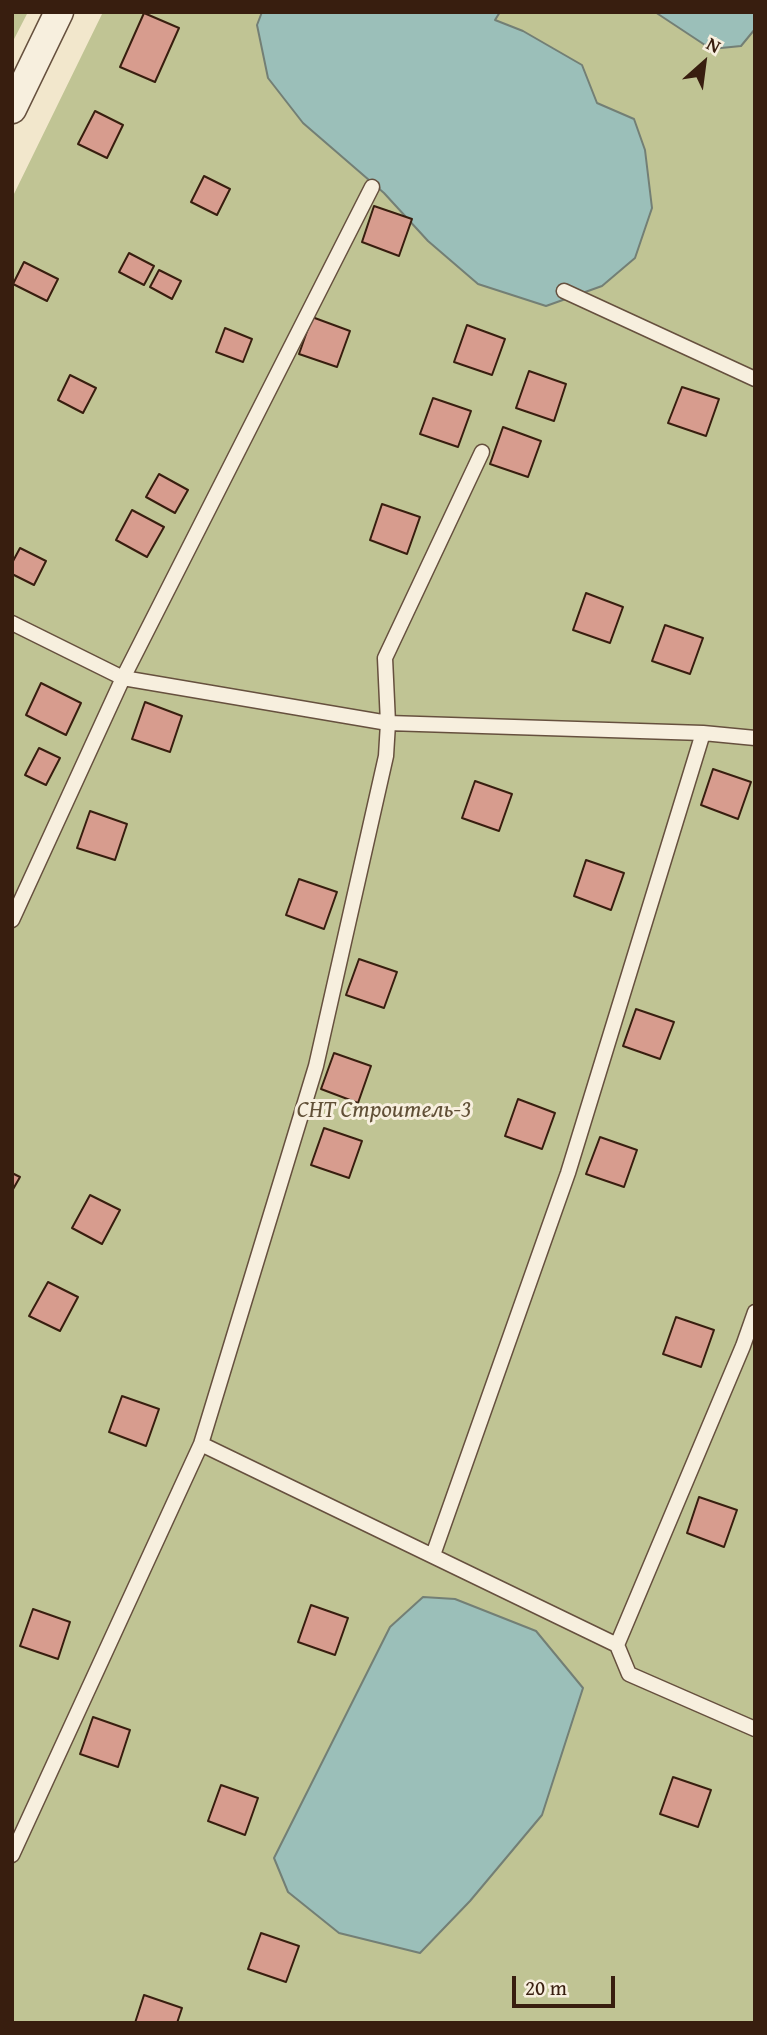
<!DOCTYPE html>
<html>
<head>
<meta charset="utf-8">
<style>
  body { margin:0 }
  #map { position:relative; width:767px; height:2035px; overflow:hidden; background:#f2e7cc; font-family:"Gentium Book Plus",serif }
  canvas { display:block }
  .frame { position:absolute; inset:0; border:14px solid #381e0f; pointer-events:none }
  .north { position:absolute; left:669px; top:28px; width:70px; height:70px; -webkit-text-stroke:5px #f7efde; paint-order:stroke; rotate:28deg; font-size:19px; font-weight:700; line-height:28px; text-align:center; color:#381e0f }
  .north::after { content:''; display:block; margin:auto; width:24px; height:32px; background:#381e0f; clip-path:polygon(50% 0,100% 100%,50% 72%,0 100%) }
  .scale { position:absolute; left:512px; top:1976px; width:103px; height:32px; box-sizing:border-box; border:4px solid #381e0f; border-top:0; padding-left:9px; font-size:21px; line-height:24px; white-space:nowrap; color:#381e0f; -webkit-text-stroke:5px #f7efde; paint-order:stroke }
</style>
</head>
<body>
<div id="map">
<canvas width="767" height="2035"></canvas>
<div class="frame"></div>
<div class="north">N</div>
<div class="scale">20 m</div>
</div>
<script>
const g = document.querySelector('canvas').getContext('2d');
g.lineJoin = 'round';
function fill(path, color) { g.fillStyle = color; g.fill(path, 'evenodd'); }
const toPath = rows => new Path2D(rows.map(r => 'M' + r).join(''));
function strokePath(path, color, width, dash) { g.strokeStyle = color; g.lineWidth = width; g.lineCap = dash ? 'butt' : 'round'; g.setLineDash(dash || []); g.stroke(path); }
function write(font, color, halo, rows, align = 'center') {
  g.font = font + ' "Gentium Book Plus",serif'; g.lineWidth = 6; g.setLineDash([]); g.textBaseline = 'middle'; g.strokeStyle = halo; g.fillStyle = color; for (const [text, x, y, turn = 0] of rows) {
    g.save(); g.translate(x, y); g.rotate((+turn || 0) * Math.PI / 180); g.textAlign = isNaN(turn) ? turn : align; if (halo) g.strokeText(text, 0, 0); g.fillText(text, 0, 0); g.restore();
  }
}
fill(toPath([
  [12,12,28,12,12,43],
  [103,12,755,12,755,2023,12,2023,12,198]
]), '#c0c494');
const water = toPath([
  [262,12,500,12,495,20,523,31,582,65,597,103,634,119,645,150,652,208,635,258,602,286,546,306,478,284,428,241,384,193,303,123,268,78,257,25,262,12],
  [655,12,755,12,755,29,741,46,711,49,655,12],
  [423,1597,455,1599,536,1631,583,1688,542,1815,470,1901,420,1953,339,1933,288,1892,274,1858,390,1627,423,1597]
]);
fill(water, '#9bbfb9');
strokePath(water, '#737f75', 2);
const building = toPath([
  [144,13,179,28,155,82,120,67,144,13],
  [95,111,123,125,107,158,78,144,95,111],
  [204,176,230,189,217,215,191,202,204,176],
  [374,206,412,219,399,256,362,242,374,206],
  [129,253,154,266,144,285,119,272,129,253],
  [24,262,58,279,47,301,13,284,24,262],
  [159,270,181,281,172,299,150,287,159,270],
  [312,317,350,331,337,367,299,354,312,317],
  [467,325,505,339,492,375,454,362,467,325],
  [225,328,252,339,243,362,216,352,225,328],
  [529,371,566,384,554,421,516,408,529,371],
  [70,375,96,388,83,413,58,400,70,375],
  [682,387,719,399,706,436,668,423,682,387],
  [433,398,471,411,458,447,420,434,433,398],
  [503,427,541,441,528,477,490,464,503,427],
  [159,474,188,490,175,513,146,497,159,474],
  [382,504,420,517,407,554,370,540,382,504],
  [132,510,164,527,147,557,116,540,132,510],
  [20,548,46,561,34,585,12,574,12,563,20,548],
  [586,593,623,607,610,643,573,630,586,593],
  [665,625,703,638,690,674,652,661,665,625],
  [41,683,81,703,66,735,26,715,41,683],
  [145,702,182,716,170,752,132,739,145,702],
  [39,748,60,758,46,785,25,775,39,748],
  [713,769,751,782,738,819,701,805,713,769],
  [475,781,512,794,499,831,462,818,475,781],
  [90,811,127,824,115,860,77,848,90,811],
  [586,860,624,873,611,910,574,896,586,860],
  [299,879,337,892,324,929,286,915,299,879],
  [359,959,397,972,384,1008,346,995,359,959],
  [636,1009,674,1022,660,1059,623,1046,636,1009],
  [334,1053,371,1066,358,1103,321,1089,334,1053],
  [518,1099,555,1113,542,1149,505,1136,518,1099],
  [324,1128,362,1141,349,1178,311,1165,324,1128],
  [600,1137,637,1150,624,1187,586,1174,600,1137],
  [12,1173,20,1177,12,1191,12,1173],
  [90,1195,120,1210,102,1244,72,1228,90,1195],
  [48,1282,78,1297,60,1331,29,1316,48,1282],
  [676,1317,714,1330,701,1367,663,1354,676,1317],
  [122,1396,159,1409,146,1446,109,1432,122,1396],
  [699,1497,737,1510,724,1547,687,1533,699,1497],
  [311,1605,348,1618,335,1655,298,1642,311,1605],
  [33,1609,70,1622,58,1659,20,1646,33,1609],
  [93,1717,130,1730,118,1767,80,1754,93,1717],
  [673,1777,711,1790,698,1827,660,1814,673,1777],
  [221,1785,258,1798,245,1835,208,1821,221,1785],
  [261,1933,299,1946,286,1982,248,1969,261,1933],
  [144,1995,182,2008,177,2023,135,2023,144,1995]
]);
fill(building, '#d79c8e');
strokePath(building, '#381e0f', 2);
const service = toPath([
  [564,291,755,379],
  [12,623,123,678,388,723,703,733,755,738],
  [12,920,123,678,372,187],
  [201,1444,617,1645,629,1674,755,1729],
  [433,1555,568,1173,703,733],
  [617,1645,743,1346,755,1312],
  [12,1855,201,1444,316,1066,386,756,388,723,385,658,482,452]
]);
const minor = toPath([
  [12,109,59,12]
]);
strokePath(service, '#66503e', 17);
strokePath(minor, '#66503e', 31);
strokePath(service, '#f7efde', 14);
strokePath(minor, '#f7efde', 28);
write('italic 24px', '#615037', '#f7efde', [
  ["СНТ Строитель-3",384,1111]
]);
</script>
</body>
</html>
